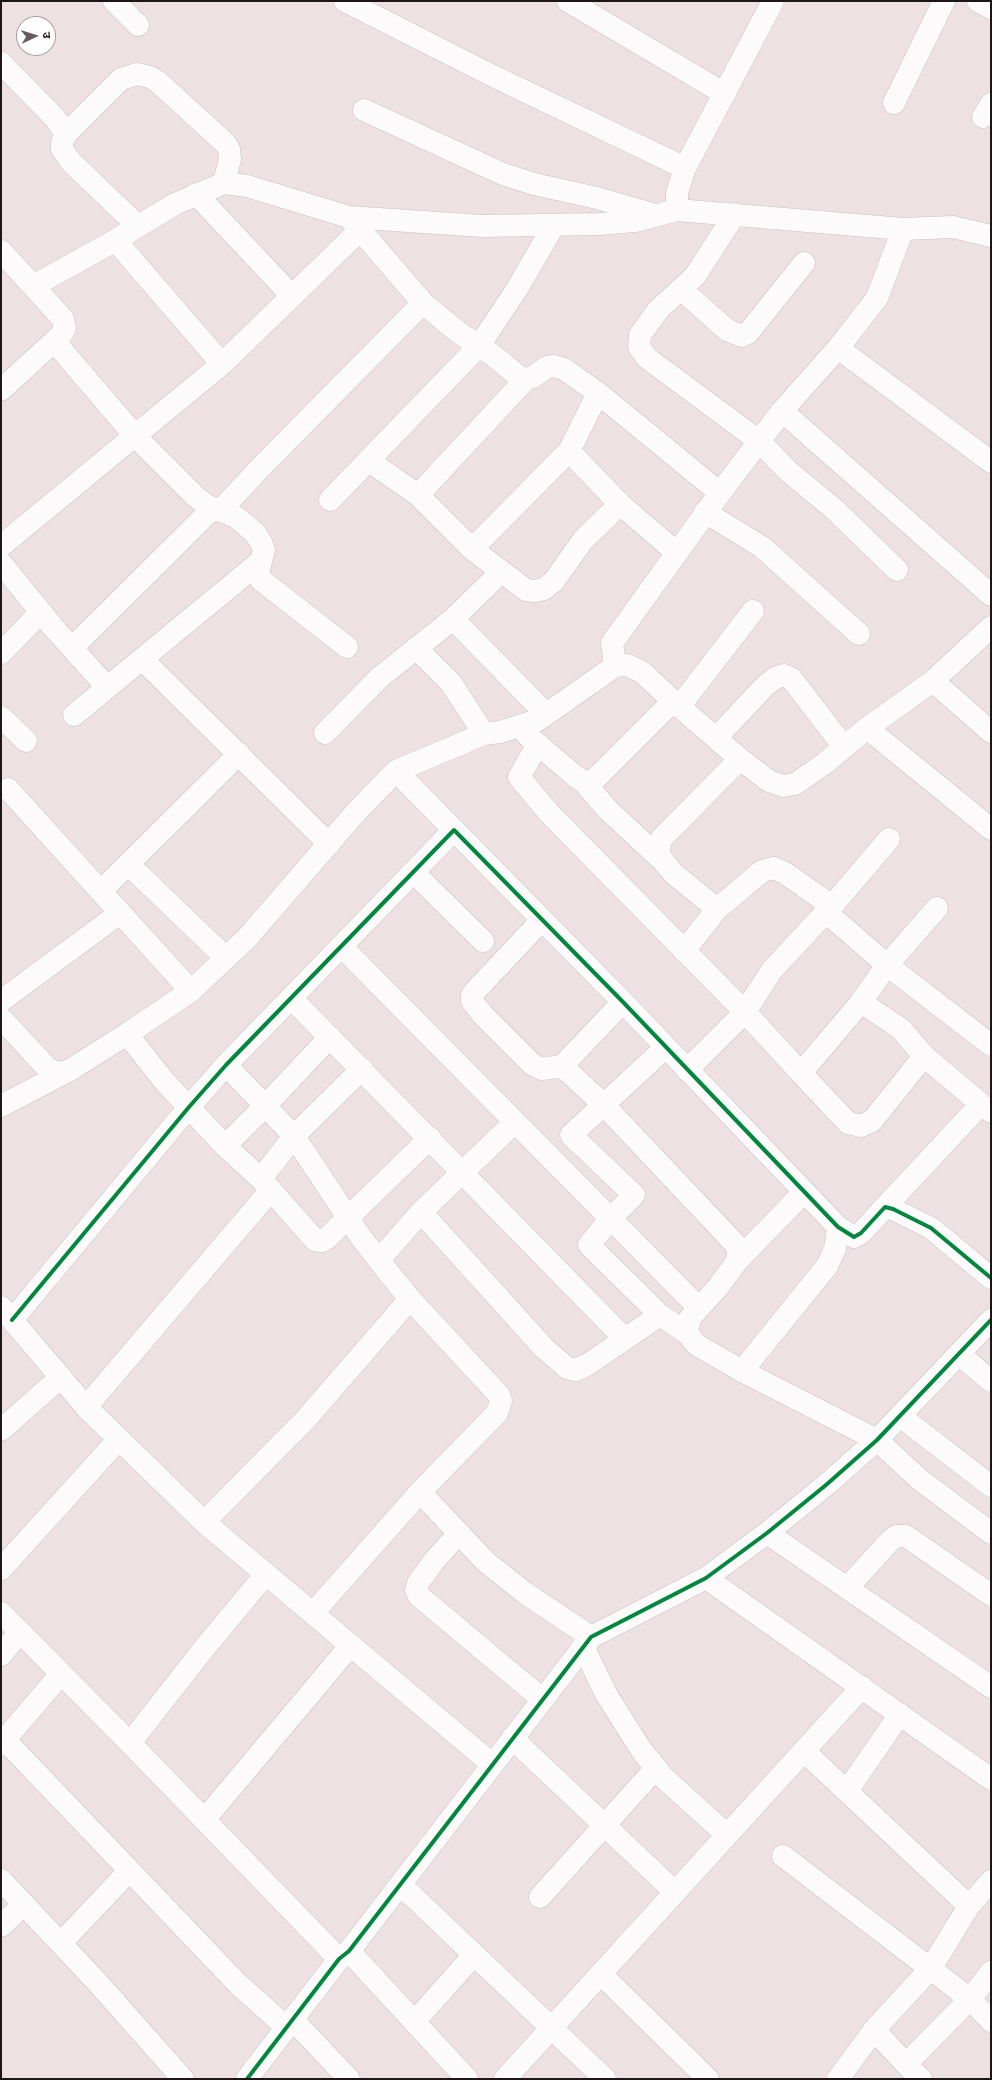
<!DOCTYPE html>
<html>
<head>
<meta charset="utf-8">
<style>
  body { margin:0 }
  #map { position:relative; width:992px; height:2080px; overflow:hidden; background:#ede1e4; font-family:"Archivo Narrow","Noto Sans Devanagari",sans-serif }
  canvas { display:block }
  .frame { position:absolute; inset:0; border:2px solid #1d1517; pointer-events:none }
  .north { position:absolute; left:16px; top:16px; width:40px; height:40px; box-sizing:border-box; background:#fff; border:1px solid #a5a1a2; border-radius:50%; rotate:86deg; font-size:11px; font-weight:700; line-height:16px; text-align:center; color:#1d1517 }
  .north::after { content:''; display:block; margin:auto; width:14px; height:18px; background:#665c5f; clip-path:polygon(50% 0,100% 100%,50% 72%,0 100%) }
</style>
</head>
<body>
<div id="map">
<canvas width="992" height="2080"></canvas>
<div class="frame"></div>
<div class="north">उ</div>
</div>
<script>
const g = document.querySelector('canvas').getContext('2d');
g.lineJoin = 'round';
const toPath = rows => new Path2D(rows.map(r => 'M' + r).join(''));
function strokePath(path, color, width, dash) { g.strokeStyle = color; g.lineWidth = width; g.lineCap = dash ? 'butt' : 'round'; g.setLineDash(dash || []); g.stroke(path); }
const minor = toPath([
  [114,1,138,25],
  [345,1,489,74,685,168],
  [568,1,725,94],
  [978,1,991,8],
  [1,63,55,118,66,134],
  [894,103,944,1],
  [364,110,503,174,534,184,597,198,656,215],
  [983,117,991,104],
  [196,194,292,296],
  [677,210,677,193,685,168,773,1],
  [735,214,695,276,658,310,640,335,639,347,647,358,759,441,788,471,833,508,897,570],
  [349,217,423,303,458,332,494,356,518,376,526,379,533,377,547,367,554,366,564,369,598,393,720,493,782,411,838,348,877,298,903,229],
  [138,226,71,162,62,149,62,142,66,134,121,79,137,74,150,77,157,81,225,143,229,149,230,159,224,183],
  [115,240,222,364],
  [1,251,63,319,65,328,61,335,1,390],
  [33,286,109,244,175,204,224,183,247,186,349,217,482,226,600,224,635,221,677,210,903,229,953,227,991,236],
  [681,289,727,330,742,336,748,333,804,263],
  [54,341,136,437,196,497,208,506,236,517,255,533,262,544,264,550,258,573,261,580,347,647],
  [838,348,991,462],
  [782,411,991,595],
  [569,451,620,504,677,553],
  [369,461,418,495,472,549,526,590,535,591,544,589,554,581,583,540,620,504],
  [418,495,526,379],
  [330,500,479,346,517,289,554,225],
  [220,511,260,468,423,303],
  [705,512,762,547,859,634],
  [1,546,222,364,360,230],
  [472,549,569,451,598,393],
  [1,563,53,627,107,687],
  [453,619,546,714],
  [72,648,213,508],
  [416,648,451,683,484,734,500,732,538,720,615,666,627,665,642,672,673,701,740,759,662,838,658,851,663,861,674,874,717,909],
  [1,653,41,612],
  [142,659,329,844],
  [615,666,612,643,720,493],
  [933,681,991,732],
  [679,707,753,611],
  [74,715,261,561],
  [1,717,26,741],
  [867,728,991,829],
  [325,733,379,678,453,619,501,572],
  [527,735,575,776,584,782,593,781,673,701],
  [716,738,765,686,775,678,784,675,791,678,844,747],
  [538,744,519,777,549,813,745,1012,772,970,826,912],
  [740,759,769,781,783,786,795,784,824,764,867,728,933,681,991,627],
  [396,771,454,830],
  [584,782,607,809,663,861],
  [8,789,191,991],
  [128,864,226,958],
  [413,872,483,941],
  [101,891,239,754],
  [832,906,889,839],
  [542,920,477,989,472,995,472,1001,483,1015,533,1065,542,1069,562,1066],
  [341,946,699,1308],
  [684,951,717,909,762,871,774,868,785,873,832,906,826,912,887,965,991,1045],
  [291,998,625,1339],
  [1,1001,120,913],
  [623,1002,562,1066,603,1104,738,1247,738,1260,718,1287,690,1318,687,1333,697,1345,742,1371,877,1440,919,1479,991,1533],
  [861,1002,901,1029,924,1056,981,1104],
  [1,1018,48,1069,59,1073,70,1070,127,1034,191,991,247,938,357,811,396,771,484,734],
  [127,1034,165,1082,225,1146,261,1179,315,1240,322,1241,327,1238,430,1138],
  [666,1047,571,1135,634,1195,610,1219,589,1245,660,1315,687,1333],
  [226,1065,294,1136,360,1236,384,1267,410,1299,499,1395,501,1401,497,1413,420,1492,313,1613],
  [687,1070,745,1012,801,1073,861,1002,887,965,937,908],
  [801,1073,848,1123,861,1126,872,1121,924,1056],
  [1,1106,66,1072],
  [225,1146,265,1106,330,1037],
  [261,1179,294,1136,362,1069],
  [885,1207,981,1104,991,1112],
  [421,1212,544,1348,567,1368,575,1370,587,1365,660,1315],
  [379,1260,421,1212,514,1123],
  [738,1260,804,1192],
  [1,1307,86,1407,204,1522,492,1764],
  [12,1320,189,1107,226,1065,454,830,623,1002,838,1227,854,1237,861,1233,885,1207,893,1209,931,1228,991,1278],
  [959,1354,991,1381],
  [742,1371,827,1266,835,1249,838,1227],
  [86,1407,271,1190],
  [900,1416,991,1486],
  [1,1430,61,1377],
  [420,1492,486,1562,525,1593,591,1637],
  [204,1522,305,1420,410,1299],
  [459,1533,434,1561,418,1583,416,1590,419,1596,542,1699],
  [767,1533,991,1687],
  [1,1569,119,1439],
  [706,1578,991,1779],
  [847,1588,888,1543,896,1536,906,1536,991,1595],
  [1,1613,133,1746,339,1959],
  [583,1646,606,1694,642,1751,664,1778,727,1835],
  [1,1655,19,1633],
  [512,1738,675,1892],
  [5,1740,238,1984,286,2027],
  [130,1743,202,1651,265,1575],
  [1,1744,61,1674],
  [804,1751,969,1906],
  [847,1791,900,1714],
  [204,1820,351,1645],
  [783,1856,970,1999,906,2064,921,2079],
  [1,1880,97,1982,183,2079],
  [401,1885,605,2079],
  [540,1897,656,1768],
  [1,1926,24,1904],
  [61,1943,129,1871],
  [349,1951,467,2079],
  [991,1972,970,1999,991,2021],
  [601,1974,708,2079],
  [292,2019,349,2079],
  [414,2022,474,1955],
  [874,2030,906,2064],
  [247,2079,339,1959,349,1951,591,1637,706,1578,767,1533,826,1485,877,1440,991,1320],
  [505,2079,862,1687],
  [838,2079,874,2030,931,1968,969,1906,991,1881]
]);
strokePath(minor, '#c9c0c2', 23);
strokePath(minor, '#fcfafb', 22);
strokePath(toPath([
  [12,1320,189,1107,226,1065,454,830,623,1002,838,1227,854,1237,861,1233,885,1207,893,1209,931,1228,991,1278],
  [247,2079,339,1959,349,1951,591,1637,706,1578,767,1533,826,1485,877,1440,991,1320]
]), '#00873e', 4);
</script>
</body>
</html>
